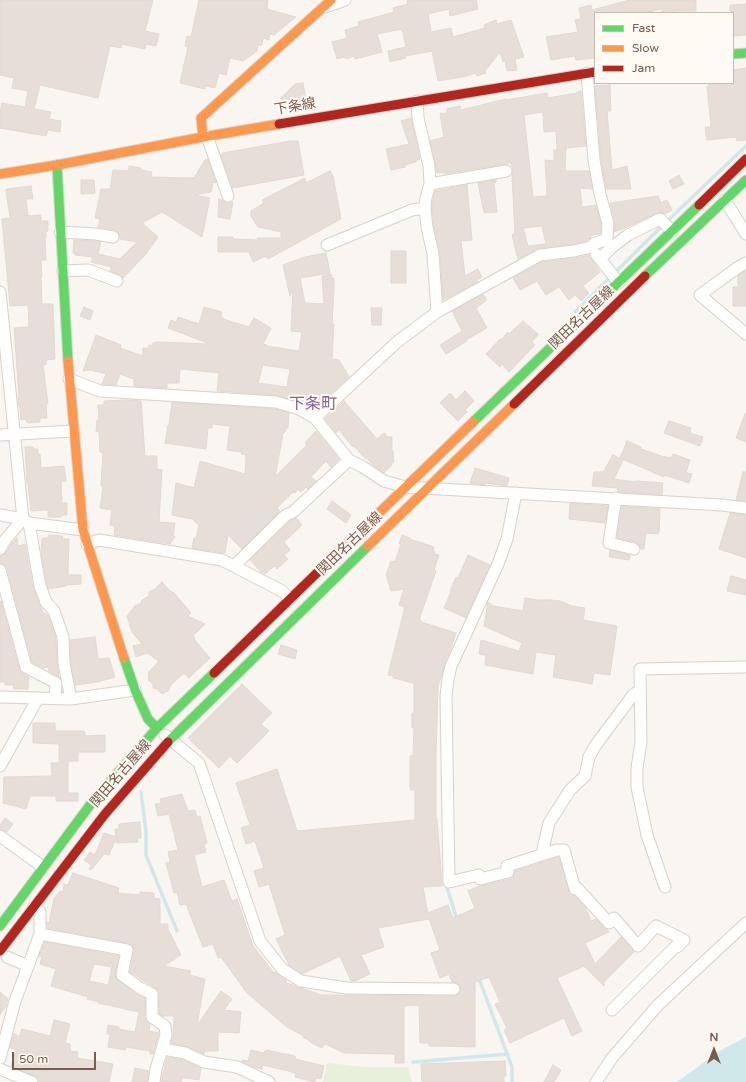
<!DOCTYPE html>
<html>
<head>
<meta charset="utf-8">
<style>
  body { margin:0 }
  #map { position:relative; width:746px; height:1082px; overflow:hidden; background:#f9f5f0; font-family:"Varela Round",sans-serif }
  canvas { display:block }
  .legend { position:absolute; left:594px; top:12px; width:140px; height:72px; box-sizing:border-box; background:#fffaf3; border:1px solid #cabbb1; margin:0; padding:5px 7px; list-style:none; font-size:12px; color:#7a5c4d }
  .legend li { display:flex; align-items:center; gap:8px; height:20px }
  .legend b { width:20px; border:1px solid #cabbb1 }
  .north { position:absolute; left:694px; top:1030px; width:40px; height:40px; -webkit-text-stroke:3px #fffaf3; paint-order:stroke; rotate:0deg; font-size:11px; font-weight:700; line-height:16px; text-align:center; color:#7a5c4d }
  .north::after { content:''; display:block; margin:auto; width:14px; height:18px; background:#7a5c4d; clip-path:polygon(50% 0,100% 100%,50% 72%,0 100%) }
  .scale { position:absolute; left:12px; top:1052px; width:84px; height:18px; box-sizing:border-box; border:2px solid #7a5c4d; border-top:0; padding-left:5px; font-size:12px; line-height:14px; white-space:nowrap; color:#7a5c4d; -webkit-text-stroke:3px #fffaf3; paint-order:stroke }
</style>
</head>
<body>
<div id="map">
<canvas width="746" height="1082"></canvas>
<ul class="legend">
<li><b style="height:5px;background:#63d668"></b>Fast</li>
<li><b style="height:5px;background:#ff974d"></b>Slow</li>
<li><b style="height:5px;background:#b3261e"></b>Jam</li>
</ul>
<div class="north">N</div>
<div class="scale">50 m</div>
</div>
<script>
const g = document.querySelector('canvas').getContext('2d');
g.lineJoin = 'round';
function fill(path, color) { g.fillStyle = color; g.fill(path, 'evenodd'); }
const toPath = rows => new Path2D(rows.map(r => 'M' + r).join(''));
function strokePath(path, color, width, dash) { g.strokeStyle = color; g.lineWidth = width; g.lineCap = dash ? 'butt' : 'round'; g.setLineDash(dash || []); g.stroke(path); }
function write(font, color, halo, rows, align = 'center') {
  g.font = font + ' "Varela Round","Noto Sans JP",sans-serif'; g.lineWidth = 4; g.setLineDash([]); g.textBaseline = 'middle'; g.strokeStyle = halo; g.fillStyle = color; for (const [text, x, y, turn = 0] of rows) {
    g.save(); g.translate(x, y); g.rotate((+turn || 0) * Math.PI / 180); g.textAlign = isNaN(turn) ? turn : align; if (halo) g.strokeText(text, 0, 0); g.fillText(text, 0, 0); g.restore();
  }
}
fill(toPath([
  [327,1063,364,1067,408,1067,412,1082,323,1082]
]), '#e7f0db');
fill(toPath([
  [746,1037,746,1082,677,1082,721,1050]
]), '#d0e8ea');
strokePath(toPath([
  [575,312,659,229,746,146],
  [141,792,146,831,146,855,177,931],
  [446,884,457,920],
  [478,976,512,1067,512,1082],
  [413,1062,508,1054]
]), '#d0e8ea', 3.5);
const building = toPath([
  [0,0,153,0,145,31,159,34,156,46,146,44,145,49,122,44,121,48,110,46,98,98,40,85,34,109,51,112,49,119,61,121,60,132,48,130,46,136,0,128,0,113,2,103,25,107,28,91,12,88,14,78,0,75,0,0],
  [199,0,268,0,267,9,296,17,274,35,270,34,269,40,263,38,262,45,258,45,257,51,243,61,230,58,226,75,219,73,215,88,205,86,205,89,180,83,188,47,185,46,187,36,191,37,199,0],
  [407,0,476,0,478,9,450,16,449,9,428,14,431,32,451,28,453,37,485,28,484,25,496,20,497,24,511,20,524,57,515,59,517,70,507,71,505,61,503,62,500,52,485,71,486,73,477,76,476,73,463,77,438,81,432,51,405,56,406,58,390,62,388,51,406,47,402,29,377,34,382,52,355,59,354,56,347,59,344,57,337,59,332,42,347,38,345,30,359,26,358,22,394,12,393,8,408,4,407,0],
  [630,0,696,0,696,11,673,11,673,13,662,13,662,9,644,13,595,13,595,11,595,58,576,60,575,56,551,60,546,37,578,32,575,20,581,19,579,8,591,5,592,10,630,0],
  [746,4,746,35,733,36,733,13,730,13,730,5,746,4],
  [746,68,746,140,737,141,736,137,707,140,705,127,711,127,707,86,709,86,709,83,733,83,733,70,746,68],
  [303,83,307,105,283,109,281,98,295,84,303,83],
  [610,85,611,111,607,111,612,170,627,166,631,189,606,189,601,159,595,86,610,85],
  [581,91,586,146,566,148,565,171,589,171,592,189,580,188,582,207,596,205,601,225,600,234,591,235,591,238,587,241,573,244,539,248,518,259,512,235,515,234,512,175,513,170,511,163,444,174,444,172,437,173,430,141,444,137,440,114,447,113,447,109,460,106,461,110,506,99,506,100,547,93,548,98,577,93,577,92,581,91],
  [543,112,544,132,556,131,557,150,554,150,554,161,545,160,547,196,533,197,524,115,543,112],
  [542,226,546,244,528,246,523,228,542,226],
  [411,118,420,159,416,161,416,162,405,165,405,167,391,170,386,149,409,144,401,121,411,118],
  [290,141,298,141,304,175,233,188,221,155,223,153,290,141],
  [208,159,216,183,213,182,211,192,194,195,210,198,202,237,162,212,142,223,158,237,145,255,123,278,120,275,110,271,111,267,91,262,93,257,75,255,75,253,73,253,74,240,95,241,101,242,98,254,120,259,137,242,120,239,119,234,115,230,98,227,100,219,95,218,101,189,110,189,113,170,129,171,129,166,141,168,141,170,152,172,151,177,194,178,205,160,208,159],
  [330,171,333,176,341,219,268,259,266,256,253,262,249,252,218,252,218,237,233,237,233,239,258,240,257,238,281,238,281,232,258,227,251,216,251,211,264,203,262,200,305,178,306,183,330,171],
  [679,175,684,184,673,189,669,181,679,175],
  [81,180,94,180,95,193,81,194,81,180],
  [496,180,496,182,494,183,497,212,484,213,478,183,496,180],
  [467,185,472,240,461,241,465,276,478,269,482,277,477,280,477,282,443,300,440,253,434,226,432,208,433,199,435,191,467,185],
  [31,186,33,199,26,199,28,216,41,215,41,221,48,221,48,231,46,231,46,237,45,237,46,260,41,260,42,277,41,277,42,304,53,304,55,359,46,360,46,364,43,365,48,404,46,404,47,418,40,418,40,422,27,423,26,419,21,420,20,407,19,407,18,397,19,396,14,328,29,327,28,305,10,306,2,219,10,218,6,190,7,189,31,186],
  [658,196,661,203,667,200,672,210,665,214,661,212,657,213,625,228,614,232,615,222,610,203,658,196],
  [219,199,227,203,233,202,230,219,218,217,219,199],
  [391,251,406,251,406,283,391,283,391,251],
  [326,253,330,273,300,278,305,303,324,304,322,276,331,274,332,278,334,278,334,288,332,324,334,324,332,359,339,360,349,377,320,403,299,402,276,395,217,391,219,373,180,369,179,383,167,383,167,388,134,386,134,379,120,374,116,385,102,384,106,374,90,370,83,371,96,335,121,345,120,348,143,356,143,348,149,348,149,345,153,346,153,343,157,342,210,344,168,328,171,320,176,322,178,317,199,324,204,307,222,312,221,317,226,320,249,327,254,318,271,328,263,344,267,345,267,346,299,351,302,332,291,331,293,289,290,296,283,265,305,257,326,253],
  [263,365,290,369,287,387,258,383,263,365],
  [589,255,600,272,583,286,589,293,581,301,575,295,569,300,559,287,546,295,537,281,520,290,513,278,542,262,575,258,589,255],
  [746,271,746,306,733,306,733,287,738,287,738,276,746,271],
  [483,294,487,300,476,308,487,328,466,340,467,341,446,354,440,345,462,331,452,311,483,294],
  [84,307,93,311,90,320,80,316,84,307],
  [371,308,382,308,381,325,372,325,371,308],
  [523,321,538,334,538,335,532,342,535,345,509,372,502,364,500,367,486,354,500,339,501,340,508,332,509,334,523,321],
  [465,391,474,401,465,410,467,412,458,421,440,403,450,393,456,400,465,391],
  [126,400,141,401,145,456,157,456,157,469,162,470,159,522,175,523,173,536,175,537,170,544,114,535,115,526,110,525,112,510,100,508,103,487,101,486,103,452,100,452,99,432,96,431,97,420,99,420,98,405,104,405,104,401,126,400],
  [344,401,377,439,384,433,388,437,392,437,392,452,393,451,394,462,391,464,392,465,384,473,373,465,366,458,365,458,355,447,353,447,339,430,336,433,325,419,344,401],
  [172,402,275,409,289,413,288,428,286,428,285,432,283,434,275,477,307,445,305,443,316,431,339,459,331,467,326,461,311,477,316,481,308,489,306,487,301,492,298,489,295,493,293,492,277,508,280,511,242,549,228,535,225,553,192,548,194,538,196,538,199,525,192,519,172,515,176,483,194,488,200,461,245,474,246,455,241,454,242,452,227,450,230,426,212,424,212,428,208,428,206,449,165,443,168,425,169,425,172,402],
  [745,414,746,414,746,442,736,438,745,414],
  [669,421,691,428,690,433,703,437,700,446,664,433,669,421],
  [627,441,641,447,641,449,661,456,671,458,673,454,690,460,686,473,692,474,689,483,664,475,664,477,620,458,627,441],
  [25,447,33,447,33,449,38,449,38,455,40,454,41,468,64,466,66,481,61,481,62,503,67,503,67,515,61,515,61,517,48,517,48,510,31,511,28,483,27,483,25,447],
  [613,455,623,460,614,479,636,482,636,481,663,483,662,495,620,492,617,491,618,488,592,486,594,472,603,472,613,455],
  [475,468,509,478,507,486,486,483,485,485,470,483,475,468],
  [743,472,746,472,746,501,736,500,743,472],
  [332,501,351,515,346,523,327,509,332,501],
  [570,503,608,506,605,523,569,519,570,503],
  [622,506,660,509,659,532,658,534,646,533,644,549,641,549,639,544,636,542,617,538,622,506],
  [730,513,746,515,746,558,719,549,730,513],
  [296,518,302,525,284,542,290,550,284,555,288,559,277,569,274,566,265,574,261,572,250,560,290,521,296,518],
  [49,535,63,536,62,539,69,539,68,575,81,575,81,584,65,585,66,586,61,587,48,589,41,553,42,538,49,538,49,535],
  [402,535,410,538,410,539,434,547,433,551,435,552,434,554,439,555,434,570,436,571,419,620,421,620,421,622,456,633,438,686,436,754,436,819,437,819,440,857,442,886,423,887,428,913,448,905,453,918,475,908,468,891,480,886,510,879,513,877,515,871,559,857,570,894,575,896,585,907,591,921,596,919,609,932,585,943,595,964,621,937,634,952,604,982,604,986,584,966,557,978,582,1031,572,1036,564,1018,510,1043,504,1030,507,1028,495,1004,500,1002,489,977,475,982,475,1047,429,1046,429,1043,420,1043,419,1005,404,1006,404,1063,395,1063,395,1054,344,1053,325,1044,322,1048,310,1042,310,1041,303,1037,304,1036,287,1027,247,993,221,957,218,958,213,944,203,947,186,904,180,905,177,892,174,893,166,863,170,862,168,852,178,850,169,814,158,816,155,804,161,803,160,799,182,794,188,811,195,810,197,817,200,816,207,843,204,844,206,852,194,855,202,887,224,880,232,901,237,899,253,946,274,973,275,972,287,981,284,982,321,995,454,996,460,993,461,989,460,985,457,983,452,982,449,974,440,978,431,953,440,950,429,918,429,919,378,928,384,947,361,955,370,974,355,981,351,981,340,956,302,974,289,965,276,939,285,935,269,884,259,887,254,871,264,868,255,841,246,844,241,828,250,825,236,783,277,769,297,831,415,820,415,790,410,790,410,756,413,756,414,728,412,728,412,713,414,713,414,683,393,678,393,676,388,675,405,607,399,605,404,589,391,591,386,575,391,561,395,562,401,544,399,544,402,535],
  [17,538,18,546,25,544,33,588,40,605,43,612,48,615,56,638,57,664,59,677,49,671,48,667,43,668,32,662,7,568,5,565,0,563,0,556,6,553,11,544,17,538],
  [610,550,630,555,629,560,609,557,610,550],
  [468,555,490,565,466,618,444,608,451,592,450,591,456,577,458,578,468,555],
  [731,576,746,580,746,595,727,591,731,576],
  [162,582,170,591,174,593,191,613,188,616,205,624,193,636,195,638,194,639,210,658,189,678,184,673,171,685,168,691,162,694,157,689,153,688,153,684,148,680,149,678,148,673,159,661,147,653,136,657,133,646,142,644,132,632,127,616,135,606,141,603,142,600,149,596,149,592,155,589,162,582],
  [525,598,538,600,551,600,560,601,572,606,585,608,583,620,617,626,610,675,594,673,592,684,553,677,556,655,536,652,533,674,485,665,486,655,479,654,481,640,519,651,522,643,484,626,488,602,493,606,523,611,525,598],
  [1,601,19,669,22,673,29,677,28,689,14,689,13,685,5,685,5,682,0,682,0,602,1,601],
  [95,637,98,659,109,658,115,677,98,682,75,685,71,663,70,640,95,637],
  [281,645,297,650,295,659,278,654,281,645],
  [242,684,272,713,261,724,269,731,237,763,230,756,219,768,188,738,242,684],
  [33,723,55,723,55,731,83,731,85,732,85,736,105,735,105,752,78,752,78,761,68,761,68,793,78,793,78,801,56,801,56,796,30,796,26,809,3,803,4,777,52,776,51,763,59,763,59,744,33,743,33,723],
  [5,818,13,824,7,832,0,829,0,825,5,818],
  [140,822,141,838,137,838,138,842,116,843,116,838,109,855,104,854,91,870,89,869,91,865,84,860,90,852,95,855,104,833,116,837,115,829,119,829,119,824,140,822],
  [73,873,119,888,118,893,140,895,140,892,154,893,154,898,160,899,160,924,168,924,168,929,181,955,164,966,191,971,190,975,205,979,197,1025,221,991,232,999,224,1010,241,1012,239,1033,218,1032,218,1051,205,1051,204,1054,188,1047,171,1043,173,1037,174,1016,162,1016,159,1013,159,994,158,990,130,972,134,951,132,945,128,943,47,928,47,922,49,923,54,898,60,891,63,892,64,884,68,885,73,873],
  [45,942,119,956,115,974,116,978,136,994,145,998,145,1017,146,1021,150,1024,149,1031,159,1033,153,1054,150,1054,150,1051,126,1047,125,1050,108,1047,110,1034,107,1034,108,1025,119,1027,119,1029,135,1032,139,1012,98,1003,99,1002,87,999,88,997,51,986,56,969,40,964,42,957,39,956,45,942],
  [94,964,112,967,108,985,89,981,94,964],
  [0,992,8,999,6,1006,0,1015,0,992],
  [54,1020,70,1024,65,1043,70,1044,70,1051,78,1052,77,1058,113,1064,109,1082,43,1082,39,1081,35,1076,11,1066,16,1050,10,1048,14,1033,19,1037,22,1029,50,1036,54,1020],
  [251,1050,263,1053,266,1050,295,1056,295,1059,324,1066,321,1079,316,1078,315,1082,295,1077,296,1073,263,1065,262,1069,253,1067,242,1061,242,1060,248,1061,251,1050],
  [167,1057,183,1060,201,1068,199,1080,180,1077,182,1078,181,1082,161,1082,167,1057],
  [505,1061,506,1076,504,1076,504,1082,422,1082,421,1064,505,1061],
  [553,1065,561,1070,554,1082,544,1082,553,1065],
  [135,1068,149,1071,147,1082,132,1082,135,1068]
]);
fill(building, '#e6ded7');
strokePath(building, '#e2d8d2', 1);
const street = toPath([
  [325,7,345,0],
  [417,101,418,118,429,166,430,184,426,198,425,208,427,227,433,254,437,312],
  [207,136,228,196],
  [430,184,506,171],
  [725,200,746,234],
  [60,232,96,234,113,237],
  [327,245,412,210,425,208],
  [596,254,619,283],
  [600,259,611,248,628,235,660,219,672,231],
  [746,263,737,268,700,295,746,334],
  [63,271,88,270,117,281],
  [0,292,23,519,5,540,0,549],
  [69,379,100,391,276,402,299,409,315,418,349,460,363,467,384,481,405,487,722,505,746,508],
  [315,418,397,342,437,312,540,255,574,251,591,247,594,244,607,239,608,224,600,194,594,160,587,73],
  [0,435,73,431],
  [516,493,507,539,498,564,451,666,448,679,446,696,449,882,479,875,480,879,508,872,507,866,557,850,564,850,575,889,577,888,609,923,614,918,638,946,656,926,684,940,677,947,676,946,612,1010],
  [616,498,609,543,634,549],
  [0,515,23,519,29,523,83,530],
  [29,523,40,586,46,602,54,611,63,637,64,664,71,699],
  [87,544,99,540,222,560,282,591,290,599],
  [234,566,286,515,293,512,349,460],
  [0,570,26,667,56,683,55,698],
  [0,697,71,699,135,690],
  [165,735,199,763,260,941,282,969,301,981,346,988,454,989],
  [0,766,38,698],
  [0,836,43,867],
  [542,854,549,823,570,790,585,776,589,757,595,746,633,695,640,690],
  [665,887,647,835,637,787,637,768,641,742,640,669,746,667],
  [40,934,127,950,122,975,140,988,152,994,152,1017,165,1026,166,1035,156,1069,154,1082],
  [7,957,28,966],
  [163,1049,185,1053,204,1062,237,1067,269,1082],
  [0,1058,15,1001,40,934,40,912,34,907],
  [0,1069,32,1082],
  [596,1082,612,1058,658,1005,746,923]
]);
const fast = toPath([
  [733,54,746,53],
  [57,165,68,361],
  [645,276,746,180],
  [473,422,699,205],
  [124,658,135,690,148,719,157,728],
  [168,742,368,546],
  [0,926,93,801,157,728,214,673]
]);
const slow = toPath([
  [203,137,201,118,331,0],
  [0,174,57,165,203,137,279,124],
  [68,361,83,530,124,658],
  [368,546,514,404],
  [323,567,473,422]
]);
const jam = toPath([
  [279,124,595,72],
  [699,205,746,159],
  [514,404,645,276],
  [214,673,323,567],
  [0,951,105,814,168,742]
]);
strokePath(street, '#d7d1cb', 13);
strokePath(fast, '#d9d2cb', 11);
strokePath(slow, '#d9d2cb', 11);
strokePath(jam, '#d9d2cb', 11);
strokePath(street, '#fefefd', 11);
strokePath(fast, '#63d668', 9);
strokePath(slow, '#ff974d', 9);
strokePath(jam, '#b3261e', 9);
write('14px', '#7a5c4d', '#fffaf3', [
  ["下条線",295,107,-10],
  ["関田名古屋線",582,318,-44],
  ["関田名古屋線",350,544,-44],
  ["関田名古屋線",121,774,-49]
]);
write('16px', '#846695', '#fffaf3', [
  ["下条町",313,405]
]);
</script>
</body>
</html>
